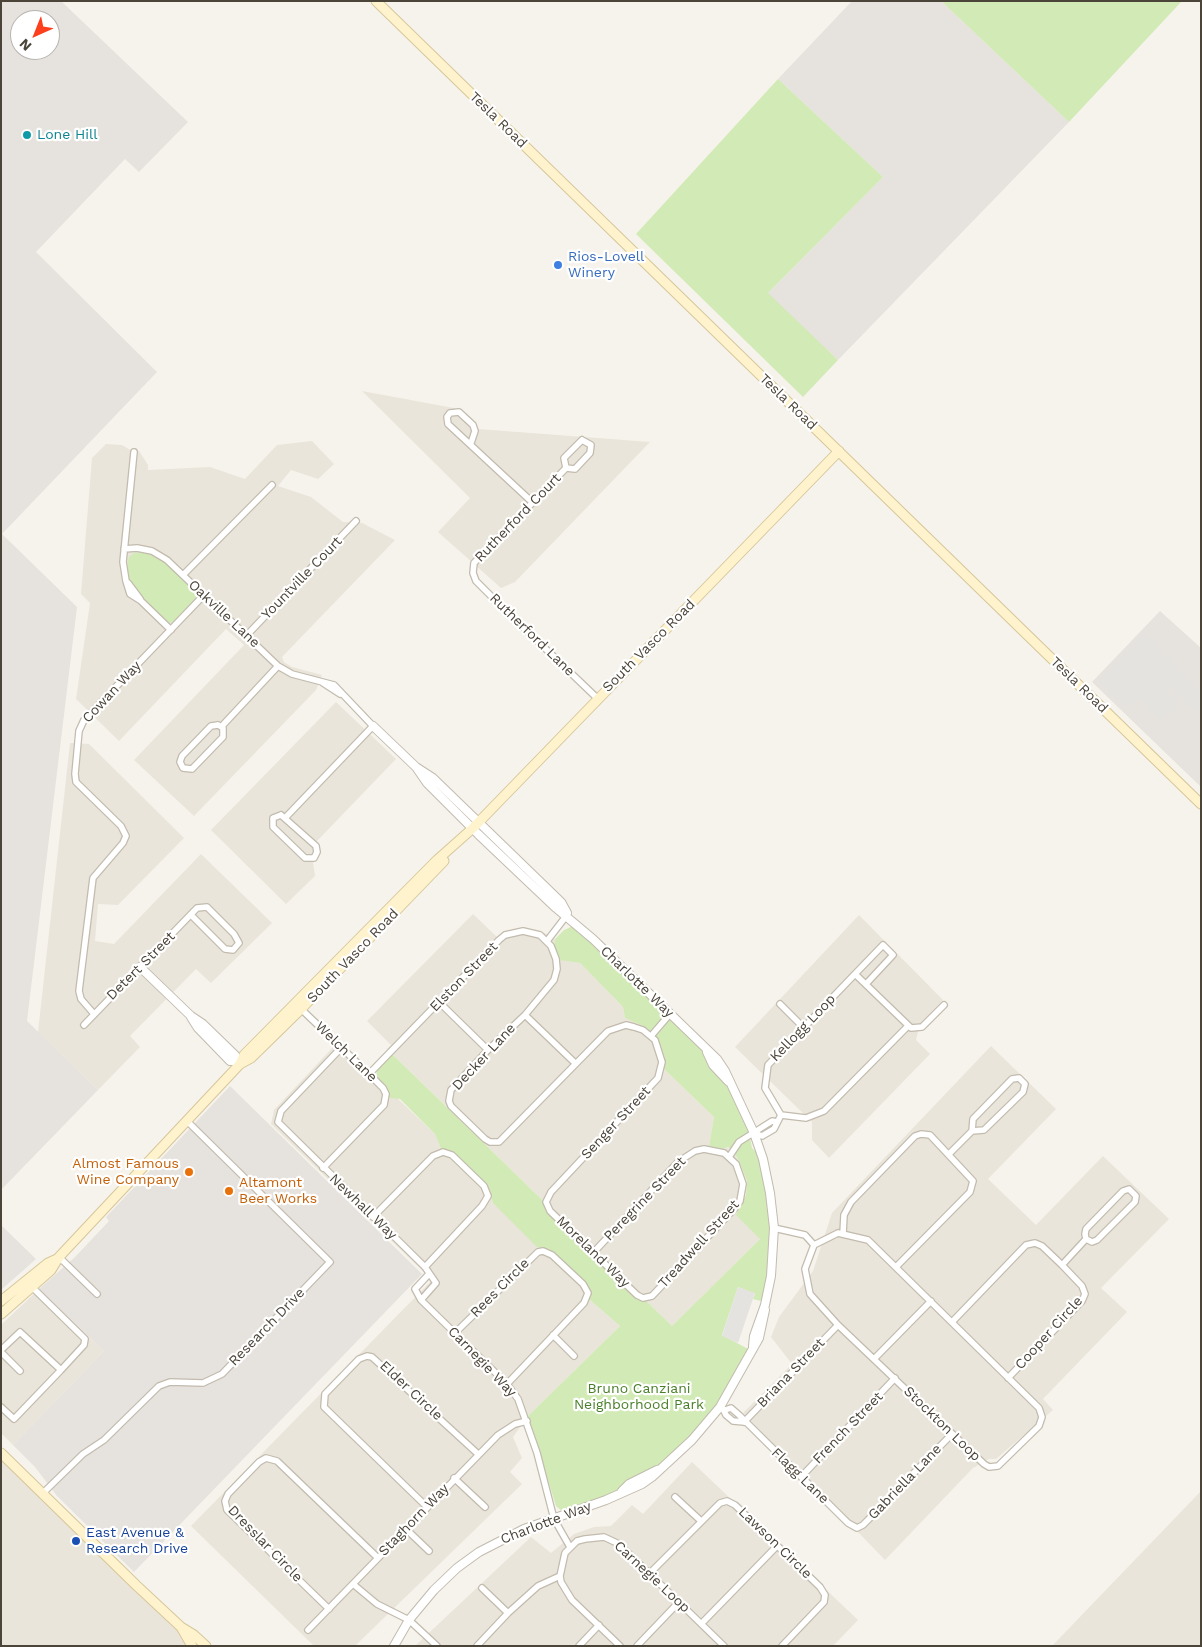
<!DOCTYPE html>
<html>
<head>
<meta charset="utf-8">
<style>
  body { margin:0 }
  #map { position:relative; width:1202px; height:1647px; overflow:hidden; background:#f6f3ec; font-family:"Work Sans",sans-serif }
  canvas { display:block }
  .frame { position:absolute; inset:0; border:2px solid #4b4439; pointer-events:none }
  .north { position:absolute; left:10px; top:10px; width:50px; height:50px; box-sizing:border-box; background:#fff; border:1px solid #b7b4b0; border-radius:50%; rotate:224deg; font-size:14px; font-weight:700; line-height:20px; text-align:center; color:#4b4439 }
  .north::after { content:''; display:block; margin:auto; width:18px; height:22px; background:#fc3f1d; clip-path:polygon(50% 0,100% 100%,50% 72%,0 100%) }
</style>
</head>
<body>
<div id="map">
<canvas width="1202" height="1647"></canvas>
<div class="frame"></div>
<div class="north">N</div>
</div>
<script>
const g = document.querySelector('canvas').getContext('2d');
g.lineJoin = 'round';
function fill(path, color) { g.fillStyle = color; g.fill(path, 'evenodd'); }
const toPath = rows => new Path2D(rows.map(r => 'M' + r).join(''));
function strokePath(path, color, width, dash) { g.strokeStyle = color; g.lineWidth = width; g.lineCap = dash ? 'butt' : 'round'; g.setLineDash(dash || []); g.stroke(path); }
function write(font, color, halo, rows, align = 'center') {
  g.font = font + ' "Work Sans",sans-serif'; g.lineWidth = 4.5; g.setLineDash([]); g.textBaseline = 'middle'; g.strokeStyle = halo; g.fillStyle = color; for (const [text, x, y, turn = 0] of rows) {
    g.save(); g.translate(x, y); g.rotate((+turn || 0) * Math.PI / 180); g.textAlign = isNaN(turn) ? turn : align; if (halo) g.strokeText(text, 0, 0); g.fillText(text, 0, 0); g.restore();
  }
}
fill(toPath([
  [362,391,459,409,475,424,478,429,650,442,515,582,501,588,438,532,470,498],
  [312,441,334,464,318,479,291,470,278,486,311,497,343,522,362,523,395,540,282,657,284,662,292,667,322,675,316,690,194,816,134,760,244,645,226,629,119,741,76,699,90,603,81,594,92,458,106,444,122,445,132,451,139,451,148,465,148,470,210,467,245,479,277,445],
  [336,702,396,759,317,841,321,852,313,863,315,876,286,904,211,830],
  [70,743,89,744,184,838,118,905,98,904,95,941,114,944,201,854,272,923,211,983,196,969,130,1036,140,1047,98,1090,38,1032],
  [473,914,497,937,514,929,526,928,545,933,555,939,554,946,562,960,580,963,623,1007,625,1018,643,1026,659,1041,665,1058,664,1069,714,1117,709,1146,727,1147,737,1157,747,1182,741,1206,760,1239,672,1326,387,1049,391,1045,367,1021],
  [859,915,943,1000,920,1024,916,1040,930,1054,829,1158,812,1140,812,1122,735,1047],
  [338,1042,435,1134,441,1149,452,1151,488,1188,493,1203,549,1249,584,1282,590,1292,590,1300,620,1326,528,1416,513,1437,522,1458,510,1472,522,1484,355,1646,314,1646,191,1526,432,1280,271,1124,274,1110],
  [991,1046,1056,1109,988,1179,1036,1225,1103,1156,1169,1219,1101,1288,1127,1312,1043,1399,1053,1410,996,1459,989,1459,973,1468,885,1560,743,1413,792,1364,771,1337,779,1317,813,1271,832,1213],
  [39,1289,104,1351,13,1445,1,1433,1,1325],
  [1,1456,181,1627,192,1646,1,1646],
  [692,1462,858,1620,833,1646,415,1646,531,1537,551,1553,574,1534,594,1527,611,1526,632,1505,643,1514],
  [1201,1491,1201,1646,1052,1646]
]), '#eae5da');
fill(toPath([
  [1,1,61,1,188,122,139,172,125,159,36,252,157,372,2,534,77,607,27,1021,98,1090,1,1190],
  [20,20,50,20,50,50,20,50],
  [852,1,941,1,1069,122,838,360,767,294,883,177,778,79],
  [1160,611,1201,648,1201,787,1092,682],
  [230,1086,422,1274,134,1572,57,1496,35,1467,13,1445,104,1351,39,1289,75,1257,109,1221,106,1217],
  [1,1225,36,1259,1,1290]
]), '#e6e2dd');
fill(toPath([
  [941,1,1182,1,1069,122],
  [778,79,883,177,768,293,838,360,803,397,636,234],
  [145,552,168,564,197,594,197,600,177,622,167,623,143,599,129,581,127,567,129,557,134,553],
  [573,926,580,930,680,1027,704,1053,728,1086,747,1121,752,1148,759,1155,768,1199,771,1233,768,1277,763,1299,761,1301,753,1299,755,1294,738,1287,722,1335,748,1349,726,1391,705,1420,683,1443,656,1467,621,1489,596,1502,563,1512,556,1506,528,1416,620,1326,590,1300,590,1292,584,1282,549,1249,537,1247,493,1203,488,1188,452,1151,441,1149,435,1134,400,1099,390,1098,376,1077,377,1070,391,1053,672,1326,760,1239,736,1215,746,1195,747,1181,737,1157,728,1147,721,1149,709,1146,714,1117,664,1069,665,1058,659,1041,643,1026,625,1018,623,1007,580,963,559,960,554,946,555,939,564,930]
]), '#d2eab5');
fill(toPath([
  [1145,633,1201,691,1201,709,1196,713,1166,684,1165,686,1178,701,1176,706,1162,721,1141,700,1132,701,1125,709,1098,682],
  [738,1287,755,1293,738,1343,722,1336]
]), '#e5e3e0');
const minor = toPath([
  [582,440,591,445,590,453,575,469,566,468,564,458,582,440],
  [471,443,475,431,473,425,459,412,450,413,447,417,448,424,532,502],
  [134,452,123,562,126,581,130,594,141,601,171,630],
  [566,468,474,563,473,573,476,581,504,609,597,698],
  [124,549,137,548,152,551,167,560,278,666,292,674,334,685,373,726,286,817],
  [183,575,272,485],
  [128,583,140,599],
  [247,635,356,521],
  [323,683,340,694],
  [218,725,223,728,223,737,192,769,183,768,180,762,182,756,211,726,218,725],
  [222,726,278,666],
  [281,815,316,846,317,852,314,858,305,858,273,827,273,818,281,815],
  [547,941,567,915],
  [855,974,883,945,893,955,866,984],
  [440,1003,488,1050],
  [780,1004,803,1027],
  [299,1007,369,1074,383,1088,386,1094,384,1105,323,1168],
  [94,1014,81,999,79,991,93,878,123,843,126,836,121,826,76,782,75,774,79,731,84,720,204,595],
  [525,1015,575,1063],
  [84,1025,197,908,207,907,234,934,239,943,233,950,225,949,191,915],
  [908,1026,824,1111,806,1118,781,1115,765,1088,768,1065,855,974,911,1028,922,1027,944,1005],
  [651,1036,670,1014],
  [341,1048,281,1111,278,1122,425,1267,436,1283,421,1300],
  [369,1074,499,940,505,935,523,931,540,935,551,946,556,959,557,969,554,980,525,1015,488,1050,451,1090,449,1101,451,1106,485,1139,490,1142,499,1142,608,1031,626,1025,634,1027,643,1030,655,1040,662,1062,658,1078,551,1192,546,1202,550,1211,637,1295,643,1298,652,1296,734,1209,740,1201,743,1184,736,1164,724,1153,704,1149,695,1151,678,1162,593,1253],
  [754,1133,762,1136,774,1129,781,1115],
  [949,1154,972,1131,984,1130,1023,1092,1025,1084,1019,1078,1012,1079,973,1119,972,1131],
  [729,1157,739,1142,772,1121,777,1122],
  [373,1217,433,1156,443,1152,452,1155,484,1186,488,1196,482,1206,425,1267],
  [774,1228,805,1235,814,1245],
  [838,1233,868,1240,1039,1408,1042,1417,1039,1426,998,1466,989,1467,984,1464,838,1325,810,1294,805,1269,814,1245,838,1233],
  [843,1234,844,1215,851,1202,915,1136,921,1134,930,1135,973,1181,970,1192,896,1267],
  [59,1257,97,1294],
  [1062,1265,1086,1239,1092,1242,1097,1240,1135,1202,1136,1196,1129,1189,1123,1191,1086,1229,1085,1234,1086,1239],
  [429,1274,415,1289,421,1300,507,1384,518,1399,537,1453,554,1519,570,1547],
  [32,1287,85,1339,84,1345,61,1370],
  [952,1322,1026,1245,1035,1243,1042,1246,1062,1265,1082,1286,1085,1294,1082,1301,1008,1378],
  [455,1333,538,1252,543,1251,552,1255,583,1284,588,1293,584,1303,507,1384],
  [553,1335,574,1356],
  [1,1350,20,1332,61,1370,14,1419,1,1407],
  [1,1352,20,1371],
  [874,1359,931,1301],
  [723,1409,726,1415,733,1421,744,1422],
  [725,1410,731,1408,739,1415,848,1523,857,1528,863,1525,952,1434],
  [744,1422,838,1325],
  [801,1477,895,1378],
  [454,1478,485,1507],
  [42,1494,83,1454,104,1440,159,1386,170,1382,203,1383,222,1374,330,1262,187,1121],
  [675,1497,701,1521],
  [427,1507,324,1407,325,1394,359,1359,367,1356,372,1357,478,1454],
  [406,1529,429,1551],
  [650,1573,720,1503,727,1501,735,1505,820,1587,825,1595,824,1602,782,1646],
  [353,1584,377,1604,409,1620,437,1646],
  [482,1588,508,1613],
  [329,1609,227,1510,225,1501,228,1494,259,1462,266,1458,277,1461,378,1558],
  [702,1623,777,1546],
  [308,1630,498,1435,515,1424,527,1421],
  [477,1646,508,1613,538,1586,560,1576],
  [579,1646,599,1625],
  [620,1646,572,1600,561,1582,560,1576,565,1553,577,1541,585,1539,604,1537,619,1544,724,1646],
  [637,1646,679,1602]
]);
const tertiary = toPath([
  [373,726,416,767,433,778,561,902,567,913],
  [416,767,427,783,478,834,556,908,593,939,717,1059,725,1071,754,1133,763,1159,770,1193,774,1228,771,1276,765,1305,754,1336,753,1346],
  [140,967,191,1016,203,1024,235,1055,240,1064],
  [191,1017,198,1028,230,1061,237,1061],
  [707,1052,713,1065,728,1081],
  [622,1491,629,1484,657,1470],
  [394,1646,409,1620,434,1590,457,1568,479,1552,524,1529,606,1500,642,1484,652,1477,692,1440,720,1407,759,1338,765,1310]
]);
const secondary = toPath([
  [376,1,1201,804],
  [240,1064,251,1058,301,1009,444,861],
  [1,1301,48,1263,59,1258],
  [1,1314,51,1270,59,1257,240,1064,244,1055,437,860,473,828,839,451],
  [1,1453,136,1585,181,1627,194,1635,206,1646],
  [181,1627,192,1646]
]);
strokePath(minor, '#c2bbae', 8);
strokePath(tertiary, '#c2bbae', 10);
strokePath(secondary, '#d6c79b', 11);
strokePath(minor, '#fff', 5.5);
strokePath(tertiary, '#fff', 8);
strokePath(secondary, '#fff3cd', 9);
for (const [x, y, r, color] of [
  [27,135,5,"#0f9aa8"],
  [558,265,5,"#3f7fe0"],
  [189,1172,5,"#e8710a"],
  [229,1191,5,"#e8710a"],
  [76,1541,5,"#1a4fb4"]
]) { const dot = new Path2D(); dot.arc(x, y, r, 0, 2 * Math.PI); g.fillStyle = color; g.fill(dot); strokePath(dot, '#fff', 2); }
write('14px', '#4b4439', '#fff', [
  ["Tesla Road",498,120,44],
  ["Tesla Road",788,402,44],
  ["Rutherford Court",518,518,-46],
  ["Yountville Court",302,578,-46],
  ["Oakville Lane",224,614,43],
  ["Rutherford Lane",532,635,44],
  ["South Vasco Road",649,646,-45],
  ["Tesla Road",1079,685,44],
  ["Cowan Way",112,692,-47],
  ["South Vasco Road",353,956,-46],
  ["Detert Street",141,966,-45],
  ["Elston Street",464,977,-46],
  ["Charlotte Way",637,982,44],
  ["Kellogg Loop",803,1028,-46],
  ["Welch Lane",346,1052,44],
  ["Decker Lane",484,1057,-47],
  ["Senger Street",616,1123,-47],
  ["Peregrine Street",645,1199,-46],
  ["Newhall Way",363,1207,44],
  ["Treadwell Street",699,1244,-48],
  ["Moreland Way",593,1252,44],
  ["Rees Circle",500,1288,-45],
  ["Research Drive",267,1327,-46],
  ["Cooper Circle",1049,1333,-48],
  ["Carnegie Way",482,1362,46],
  ["Briana Street",791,1373,-46],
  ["Elder Circle",411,1391,43],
  ["Stockton Loop",942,1424,44],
  ["French Street",848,1428,-46],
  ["Flagg Lane",800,1476,44],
  ["Gabriella Lane",905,1482,-46],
  ["Staghorn Way",414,1520,-46],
  ["Charlotte Way",546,1523,-21],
  ["Lawson Circle",775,1543,44],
  ["Dresslar Circle",265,1544,46],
  ["Carnegie Loop",652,1577,43]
]);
write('14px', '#0d838f', '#fff', [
  ["Lone Hill",37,135]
], 'left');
write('14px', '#366cbe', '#fff', [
  ["Rios-Lovell",568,257],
  ["Winery",568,273]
], 'left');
write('14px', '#c56008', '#fff', [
  ["Almost Famous",179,1164],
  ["Wine Company",179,1180],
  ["Altamont",239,1183,"left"],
  ["Beer Works",239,1199,"left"]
], 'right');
write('14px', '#4a7f2a', '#fff', [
  ["Bruno Canziani",639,1389],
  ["Neighborhood Park",639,1405]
]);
write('14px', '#164399', '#fff', [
  ["East Avenue &",86,1533],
  ["Research Drive",86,1549]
], 'left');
</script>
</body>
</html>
